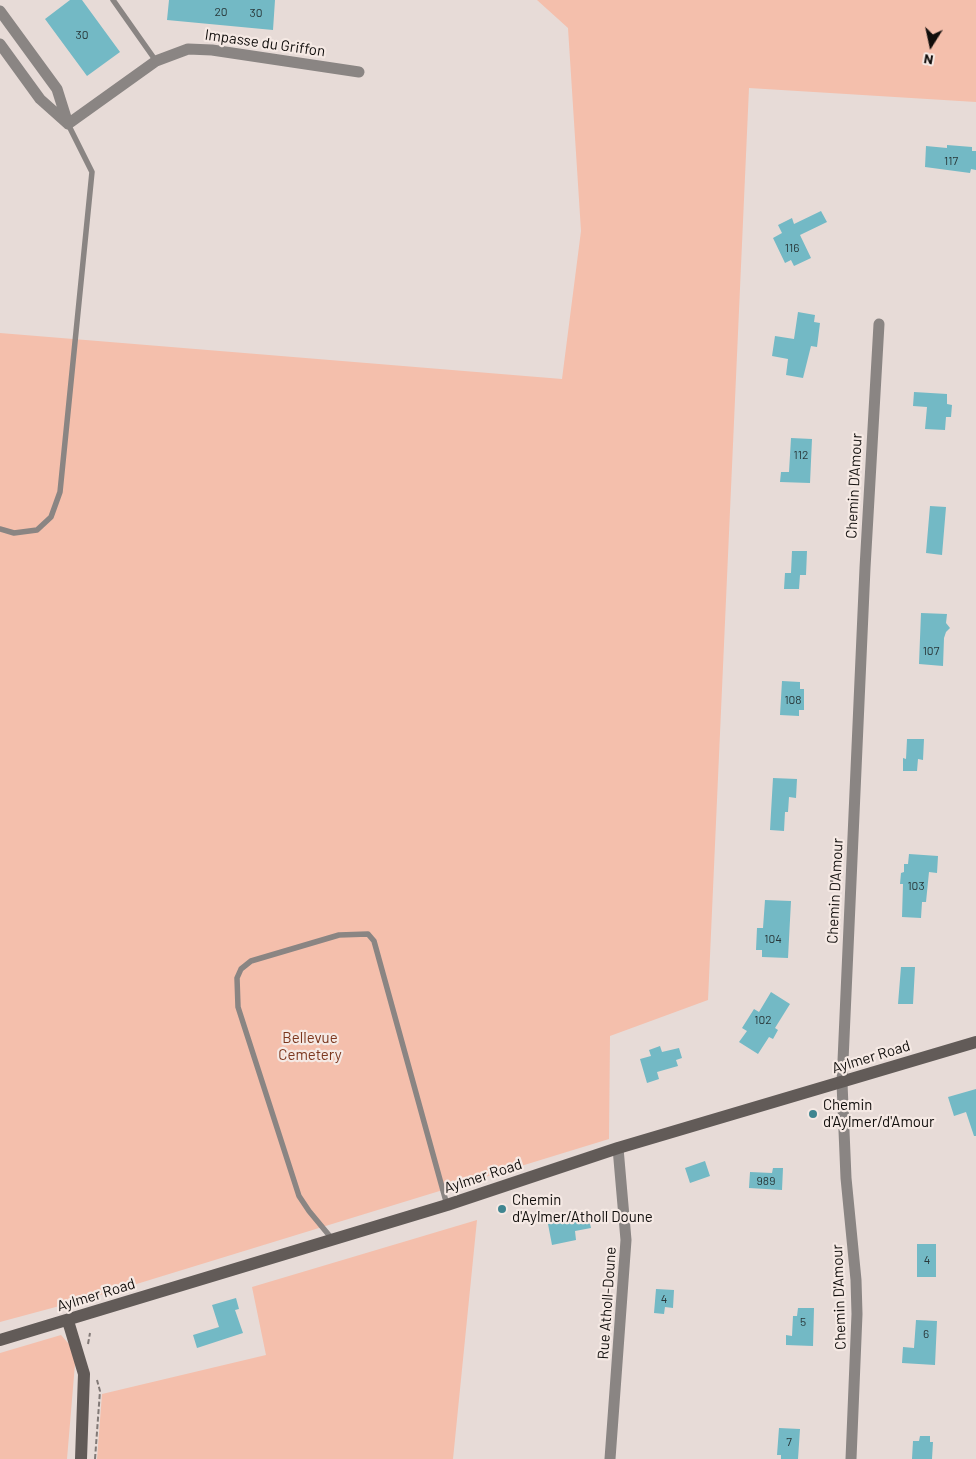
<!DOCTYPE html>
<html>
<head>
<meta charset="utf-8">
<style>
  body { margin:0 }
  #map { position:relative; width:976px; height:1459px; overflow:hidden; background:#e7dbd7; font-family:Barlow,sans-serif }
  canvas { display:block }
  .north { position:absolute; left:906px; top:20px; width:50px; height:50px; -webkit-text-stroke:4px #f5e9e4; paint-order:stroke; rotate:190deg; font-size:14px; font-weight:700; line-height:20px; text-align:center; color:#100d0b }
  .north::after { content:''; display:block; margin:auto; width:18px; height:22px; background:#100d0b; clip-path:polygon(50% 0,100% 100%,50% 72%,0 100%) }
</style>
</head>
<body>
<div id="map">
<canvas width="976" height="1459"></canvas>
<div class="north">N</div>
</div>
<script>
const g = document.querySelector('canvas').getContext('2d');
g.lineJoin = 'round';
function fill(path, color) { g.fillStyle = color; g.fill(path, 'evenodd'); }
const toPath = rows => new Path2D(rows.map(r => 'M' + r).join(''));
function strokePath(path, color, width, dash) { g.strokeStyle = color; g.lineWidth = width; g.lineCap = dash ? 'butt' : 'round'; g.setLineDash(dash || []); g.stroke(path); }
function write(font, color, halo, rows, align = 'center') {
  g.font = font + ' Barlow,sans-serif'; g.lineWidth = 4.5; g.setLineDash([]); g.textBaseline = 'middle'; g.strokeStyle = halo; g.fillStyle = color; for (const [text, x, y, turn = 0] of rows) {
    g.save(); g.translate(x, y); g.rotate((+turn || 0) * Math.PI / 180); g.textAlign = isNaN(turn) ? turn : align; if (halo) g.strokeText(text, 0, 0); g.fillText(text, 0, 0); g.restore();
  }
}
fill(toPath([
  [537,0,976,0,976,102,749,88,708,1000,610,1036,609,1139,104,1294,0,1322,0,333,562,379,581,231,568,28],
  [477,1220,453,1459,97,1459,102,1394,266,1355,252,1287],
  [61,1335,76,1352,67,1459,0,1459,0,1353]
]), '#f4bfac');
fill(toPath([
  [70,0,82,0,120,52,87,76,45,19],
  [169,0,275,0,273,30,167,20],
  [947,145,972,147,972,151,976,151,976,170,971,169,970,173,925,167,926,146,947,148],
  [821,211,827,222,800,235,811,258,794,266,791,260,785,263,773,238,782,233,778,225,792,218,794,224],
  [798,312,815,315,814,322,820,323,817,347,811,346,803,378,786,375,788,359,772,356,775,336,794,339],
  [914,392,947,394,947,404,952,405,951,417,946,417,945,430,925,429,927,407,913,406],
  [791,438,812,439,810,483,780,482,781,472,789,472],
  [930,506,946,507,942,555,926,553],
  [792,551,807,551,806,575,800,575,799,589,784,589,785,573,791,573],
  [921,613,947,614,946,623,950,628,946,632,944,638,943,666,919,664],
  [782,681,800,682,800,689,804,689,804,710,799,710,799,716,780,715],
  [907,739,924,739,923,760,918,759,917,771,903,771,903,758,906,759],
  [773,778,797,779,796,798,789,797,788,812,785,812,784,831,770,830],
  [909,854,938,856,937,873,929,872,926,902,922,902,921,918,902,917,903,884,900,884,901,873,904,872,904,864,908,864],
  [765,900,791,901,788,958,762,957,762,950,756,950,757,928,763,928],
  [901,967,915,967,913,1004,898,1004],
  [771,992,790,1004,775,1028,778,1030,773,1039,769,1037,758,1054,739,1042,747,1031,742,1028,754,1009,759,1012],
  [660,1046,662,1052,679,1048,682,1058,676,1060,678,1066,657,1072,659,1079,647,1083,640,1059,651,1056,649,1050],
  [976,1089,976,1136,974,1136,966,1112,954,1116,948,1097],
  [705,1161,710,1176,690,1183,685,1168],
  [773,1168,783,1168,782,1190,749,1188,750,1172,772,1173],
  [588,1216,591,1228,575,1231,576,1240,552,1245,548,1224],
  [917,1244,936,1244,936,1277,917,1277],
  [656,1289,674,1290,673,1308,665,1307,664,1314,654,1313],
  [236,1298,239,1309,235,1310,243,1333,197,1348,193,1335,219,1327,212,1305],
  [798,1308,814,1308,813,1346,786,1345,786,1335,792,1336,793,1316,797,1316],
  [916,1320,937,1321,935,1365,902,1363,903,1347,914,1348],
  [779,1428,800,1429,798,1459,781,1459,781,1455,777,1455],
  [920,1436,930,1436,930,1442,933,1442,932,1459,912,1459,913,1441,919,1441]
]), '#73b9c5');
strokePath(toPath([
  [88,1344,90,1333],
  [95,1459,100,1391,97,1380]
]), '#817976', 2, [5, 2.5]);
strokePath(toPath([
  [113,0,156,61],
  [0,529,14,533,37,530,51,517,60,492,92,172,68,124],
  [333,1240,309,1211,299,1196,238,1007,237,978,241,969,251,961,339,935,368,934,374,941,447,1205]
]), '#8a8583', 5.5);
strokePath(toPath([
  [0,11,57,89,68,124,40,99,0,44],
  [68,124,156,61,188,49,212,50,359,72],
  [610,1459,626,1240,618,1148],
  [851,1459,857,1314,856,1280,846,1178,842,1083,865,568,879,324]
]), '#8a8583', 11);
strokePath(toPath([
  [68,1321,84,1374,81,1459],
  [0,1340,447,1205,618,1148,976,1042]
]), '#625b58', 12);
for (const [x, y, r, color] of [
  [813,1114,5,"#3f8590"],
  [502,1209,5,"#3f8590"]
]) { const dot = new Path2D(); dot.arc(x, y, r, 0, 2 * Math.PI); g.fillStyle = color; g.fill(dot); strokePath(dot, '#f5e9e4', 2); }
write('12px', '#29383a', null, [
  ["20",221,12],
  ["30",256,13],
  ["30",82,35],
  ["117",951,161],
  ["116",792,248],
  ["112",801,455],
  ["107",931,651],
  ["108",793,700],
  ["103",916,886],
  ["104",773,939],
  ["102",763,1020],
  ["989",766,1181],
  ["4",927,1260],
  ["4",664,1299],
  ["5",803,1322],
  ["6",926,1334],
  ["7",789,1442]
]);
write('15px', '#100d0b', '#f5e9e4', [
  ["Impasse du Griffon",265,43,8],
  ["Chemin D'Amour",854,486,-87],
  ["Chemin D'Amour",835,891,-87],
  ["Aylmer Road",871,1057,-17],
  ["Aylmer Road",483,1176,-18],
  ["Aylmer Road",96,1295,-17],
  ["Chemin D'Amour",839,1297,-92],
  ["Rue Atholl-Doune",607,1303,-86]
]);
write('15px', '#7b361d', '#f5e9e4', [
  ["Bellevue",310,1038],
  ["Cemetery",310,1055]
]);
write('15px', '#100d0b', '#f5e9e4', [
  ["Chemin",823,1105],
  ["d'Aylmer/d'Amour",823,1122],
  ["Chemin",512,1200],
  ["d'Aylmer/Atholl Doune",512,1217]
], 'left');
</script>
</body>
</html>
